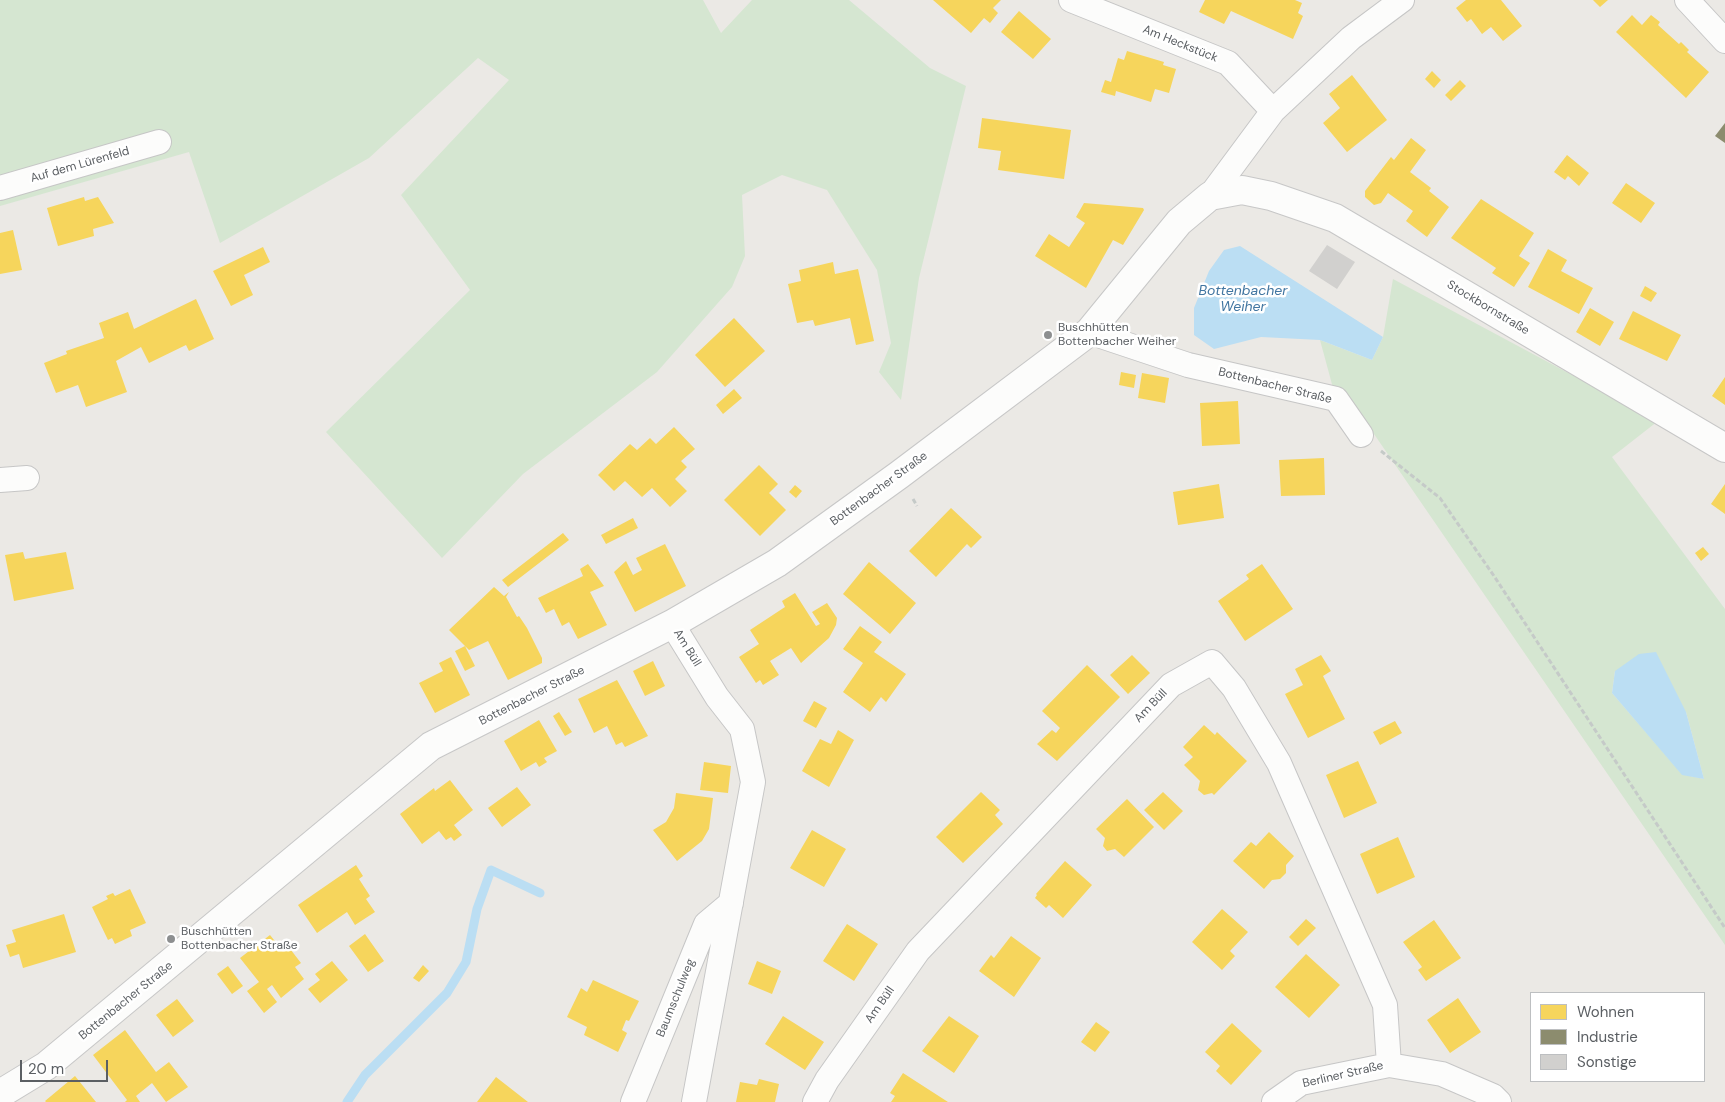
<!DOCTYPE html>
<html>
<head>
<meta charset="utf-8">
<style>
  body { margin:0 }
  #map { position:relative; width:1725px; height:1102px; overflow:hidden; background:#ebe9e5; font-family:"DM Sans",sans-serif }
  canvas { display:block }
  .legend { position:absolute; left:1530px; top:992px; width:175px; height:90px; box-sizing:border-box; background:#fff; border:1px solid #bdbfc1; margin:0; padding:6px 9px; list-style:none; font-size:15px; color:#5b5f63 }
  .legend li { display:flex; align-items:center; gap:10px; height:25px }
  .legend b { width:25px; border:1px solid #bdbfc1 }
  .scale { position:absolute; left:20px; top:1060px; width:88px; height:22px; box-sizing:border-box; border:2px solid #5b5f63; border-top:0; padding-left:6px; font-size:15px; line-height:18px; white-space:nowrap; color:#5b5f63; -webkit-text-stroke:4px #fff; paint-order:stroke }
</style>
</head>
<body>
<div id="map">
<canvas width="1725" height="1102"></canvas>
<ul class="legend">
<li><b style="height:14px;background:#f6d55c"></b>Wohnen</li>
<li><b style="height:14px;background:#8c8c6e"></b>Industrie</li>
<li><b style="height:14px;background:#d1d0ce"></b>Sonstige</li>
</ul>
<div class="scale">20 m</div>
</div>
<script>
const g = document.querySelector('canvas').getContext('2d');
g.lineJoin = 'round';
function fill(path, color) { g.fillStyle = color; g.fill(path, 'evenodd'); }
const toPath = rows => new Path2D(rows.map(r => 'M' + r).join(''));
function strokePath(path, color, width, dash) { g.strokeStyle = color; g.lineWidth = width; g.lineCap = dash ? 'butt' : 'round'; g.setLineDash(dash || []); g.stroke(path); }
function write(font, color, halo, rows, align = 'center') {
  g.font = font + ' "DM Sans",sans-serif'; g.lineWidth = 5; g.setLineDash([]); g.textBaseline = 'middle'; g.strokeStyle = halo; g.fillStyle = color; for (const [text, x, y, turn = 0] of rows) {
    g.save(); g.translate(x, y); g.rotate((+turn || 0) * Math.PI / 180); g.textAlign = isNaN(turn) ? turn : align; if (halo) g.strokeText(text, 0, 0); g.fillText(text, 0, 0); g.restore();
  }
}
fill(toPath([
  [0,0,703,0,721,33,752,0,849,0,930,68,966,86,919,278,901,400,879,372,891,343,877,270,827,190,782,175,742,195,745,256,732,287,657,372,523,474,442,558,326,432,470,290,401,195,509,80,478,58,369,158,220,243,189,152,0,206],
  [1393,279,1658,421,1612,457,1725,609,1725,945,1374,434,1336,399,1320,340,1372,360,1383,337],
  [1615,671,1686,712,1704,779,1682,774,1612,693]
]), '#d5e6d1');
fill(toPath([
  [1240,246,1383,337,1372,360,1320,340,1261,337,1214,349,1194,335,1194,308,1209,271,1224,250],
  [1656,652,1686,712,1704,779,1682,775,1612,693,1615,671,1639,654]
]), '#bbdef3');
fill(toPath([
  [933,0,1001,0,993,8,998,13,990,23,984,18,971,33],
  [1205,0,1295,0,1302,3,1298,13,1303,16,1293,39,1231,11,1224,24,1199,12],
  [1466,0,1501,0,1522,26,1503,41,1491,27,1482,34,1471,19,1467,22,1456,8],
  [1593,0,1608,0,1600,7],
  [1019,11,1051,39,1033,59,1001,32],
  [1632,15,1642,25,1651,15,1660,22,1658,25,1679,44,1681,42,1689,50,1687,52,1709,72,1686,98,1616,32],
  [1127,51,1164,62,1163,65,1176,69,1169,93,1155,89,1151,102,1116,91,1115,96,1101,92,1105,80,1111,82,1118,58,1124,60],
  [1432,71,1441,80,1434,88,1425,79],
  [1352,75,1387,120,1347,152,1323,123,1340,108,1329,94],
  [1460,80,1466,86,1451,101,1445,95],
  [982,118,1071,130,1064,179,998,170,1001,151,978,148],
  [1411,138,1426,150,1410,172,1431,188,1429,191,1449,207,1427,237,1406,221,1413,211,1388,193,1381,203,1374,205,1365,197,1365,191,1391,157,1394,160],
  [1567,155,1589,173,1579,186,1568,176,1565,180,1554,172],
  [1626,183,1655,203,1641,223,1612,203],
  [84,197,85,201,98,197,114,223,93,229,94,236,58,246,47,208],
  [1481,199,1534,233,1519,256,1530,263,1514,287,1492,273,1496,268,1451,238],
  [1084,203,1143,208,1144,210,1123,245,1113,240,1086,288,1035,256,1049,234,1069,247,1085,223,1076,217],
  [13,230,22,270,0,274,0,233],
  [263,247,270,262,244,275,253,295,231,306,213,271],
  [1548,249,1567,260,1561,271,1593,288,1579,314,1528,287],
  [833,262,835,274,858,269,874,341,856,345,850,318,815,326,813,320,797,323,788,284,801,281,799,270],
  [1645,286,1657,293,1651,302,1640,296],
  [196,299,214,339,189,351,186,345,149,363,141,347,116,361,127,392,86,407,78,385,56,393,44,363,67,354,66,351,104,338,99,323,128,312,134,329],
  [1590,308,1614,322,1600,346,1576,332],
  [1633,311,1681,335,1667,361,1619,339],
  [734,318,765,351,725,387,695,355],
  [1121,372,1136,375,1134,388,1119,385],
  [1142,373,1169,378,1165,403,1138,398],
  [1725,377,1725,405,1712,396],
  [734,389,742,398,723,414,716,405],
  [1238,401,1240,444,1202,446,1200,403],
  [674,427,695,449,681,461,687,467,675,479,687,491,670,507,652,488,642,497,625,481,614,491,598,475,630,444,637,450,650,438,656,444],
  [1324,458,1325,495,1281,496,1279,460],
  [759,465,778,484,769,493,786,510,760,536,724,500],
  [1219,484,1224,518,1178,525,1173,492],
  [1725,484,1725,514,1711,504],
  [795,485,802,491,796,498,789,492],
  [951,508,982,537,971,548,967,544,936,577,909,551],
  [633,518,638,528,606,544,601,535],
  [563,533,569,540,508,587,502,580],
  [665,544,686,586,635,612,614,572,626,561,633,575,642,570,636,558],
  [1703,547,1709,554,1701,561,1695,553],
  [23,552,25,559,66,552,74,589,14,601,5,555],
  [869,562,916,603,890,634,843,594],
  [588,564,604,586,590,592,607,625,578,639,569,622,562,626,554,609,546,613,538,598,583,576,580,569],
  [1262,564,1293,609,1245,641,1218,601,1249,579,1246,575],
  [494,587,504,596,509,592,506,597,517,617,519,616,527,628,542,658,542,663,508,680,488,641,469,650,449,630],
  [795,593,816,626,820,624,812,612,827,603,837,618,836,625,829,638,801,663,791,648,770,661,779,675,763,685,760,680,756,683,739,657,759,644,750,630,785,607,782,601],
  [860,626,882,642,874,652,906,674,886,702,881,697,870,712,843,692,863,663,843,649],
  [465,646,475,666,465,671,455,651],
  [1132,655,1150,673,1128,694,1110,675],
  [1321,655,1331,671,1323,676,1345,719,1308,738,1285,694,1303,685,1295,669],
  [451,657,470,695,435,713,419,683,443,671,439,663],
  [653,661,665,686,645,696,633,671],
  [1087,665,1120,697,1057,761,1037,744,1052,730,1056,733,1060,728,1042,711],
  [617,680,648,736,625,747,622,742,616,745,607,726,594,733,578,699],
  [814,701,827,708,816,728,803,721],
  [559,712,572,732,565,736,553,716],
  [539,720,557,751,544,758,547,762,539,767,536,762,521,771,504,741],
  [1395,721,1402,733,1380,745,1373,732],
  [1204,725,1215,735,1217,732,1247,761,1214,795,1212,793,1204,795,1198,790,1200,781,1184,765,1193,757,1183,747],
  [838,730,854,740,829,787,802,771,820,739,831,744],
  [1358,761,1377,803,1344,818,1326,775],
  [704,762,731,766,728,793,700,790],
  [450,780,473,810,454,825,462,835,454,841,451,837,446,840,439,831,422,844,400,814,434,788,435,791],
  [517,787,531,805,502,827,488,808],
  [981,792,1000,810,995,815,1003,824,963,863,936,837],
  [1163,792,1183,811,1164,830,1144,810],
  [676,793,713,798,709,829,702,841,677,861,653,830,666,822,674,808],
  [1127,799,1154,827,1124,857,1115,849,1107,851,1103,846,1105,838,1096,829],
  [812,830,846,849,824,887,790,868],
  [1269,832,1294,856,1286,865,1286,873,1280,879,1272,880,1264,889,1233,861,1251,842,1256,846],
  [1398,837,1415,877,1377,894,1360,854],
  [1065,861,1092,885,1063,918,1049,905,1046,908,1035,898,1037,895,1036,894],
  [356,865,363,876,359,879,370,896,366,899,375,912,355,925,347,912,317,933,298,905],
  [130,889,146,923,130,930,132,936,115,944,112,938,108,940,92,907,108,899,106,896,113,893,115,896],
  [1222,909,1248,932,1230,951,1235,956,1222,970,1192,942],
  [64,914,76,952,23,968,19,954,10,957,6,945,16,942,12,930],
  [1306,919,1316,928,1298,946,1289,937],
  [1434,920,1461,958,1426,981,1418,970,1422,967,1403,942],
  [847,924,878,944,854,981,823,961],
  [365,934,384,961,368,972,349,946],
  [270,935,278,945,284,941,301,963,295,967,304,979,281,998,272,985,267,989,277,1002,264,1013,247,991,259,982,240,958],
  [1011,936,1041,958,1014,997,979,971,991,955,994,958],
  [1306,954,1340,985,1309,1018,1275,987],
  [332,961,348,980,320,1003,308,989,320,980,315,974],
  [757,961,781,971,772,994,748,984],
  [423,965,429,971,419,982,413,978],
  [228,966,243,986,232,994,217,974],
  [593,980,639,1001,629,1021,626,1020,622,1030,627,1033,618,1052,584,1035,587,1027,567,1017,581,988,587,992],
  [1458,998,1481,1032,1450,1053,1427,1020],
  [177,999,194,1021,173,1037,156,1015],
  [783,1016,824,1042,805,1070,765,1044],
  [949,1016,979,1036,954,1073,922,1051],
  [1096,1022,1110,1032,1095,1052,1081,1042],
  [1232,1023,1262,1051,1231,1085,1216,1071,1220,1066,1205,1052],
  [125,1030,156,1072,169,1062,188,1087,166,1102,152,1083,136,1096,140,1102,125,1102,127,1100,93,1055],
  [903,1073,948,1102,891,1102,895,1096,890,1093],
  [75,1076,96,1102,46,1102,45,1101],
  [496,1077,528,1102,477,1102],
  [759,1079,779,1084,775,1102,736,1102,740,1082,757,1085]
]), '#f6d55c');
fill(toPath([
  [1725,123,1725,143,1715,136]
]), '#8c8c6e');
strokePath(toPath([
  [347,1102,365,1075,447,993,466,962,477,909,491,870,540,893]
]), '#bbdef3', 9);
fill(toPath([
  [1327,245,1355,262,1337,289,1309,271]
]), '#d1d0ce');
const street = toPath([
  [1071,0,1228,63,1273,111],
  [1687,0,1725,41],
  [0,188,159,142],
  [1210,196,1273,111,1351,38,1402,0],
  [1089,332,1188,365,1336,399,1361,435],
  [0,480,27,478],
  [672,624,717,697,742,729,753,782,694,1102],
  [633,1102,706,924,731,903],
  [815,1102,827,1080,918,951,1171,685,1212,662,1234,688,1279,763,1385,1005,1389,1065],
  [1274,1102,1301,1083,1389,1065,1442,1074,1493,1096,1499,1102]
]);
const secondary = toPath([
  [0,1094,46,1066,431,746,672,624,777,563,899,475,1089,332,1179,222,1210,196,1242,190,1271,196,1335,218,1725,448]
]);
strokePath(street, '#c6c6c6', 26);
strokePath(secondary, '#c7c7c7', 30);
strokePath(toPath([
  [1381,451,1440,498,1494,576,1725,928],
  [913,499,917,506]
]), '#c5cac8', 3, [5, 2.5]);
strokePath(street, '#fcfcfb', 24);
strokePath(secondary, '#fcfcfb', 28);
for (const [x, y, r, color] of [
  [1048,335,5,"#8d8f90"],
  [171,939,5,"#8d8f90"]
]) { const dot = new Path2D(); dot.arc(x, y, r, 0, 2 * Math.PI); g.fillStyle = color; g.fill(dot); strokePath(dot, '#fff', 2); }
write('12px', '#5b5f63', '#fff', [
  ["Am Heckstück",1180,44,22],
  ["Auf dem Lürenfeld",80,165,-16],
  ["Stockbornstraße",1488,308,31],
  ["Bottenbacher Straße",1275,386,14],
  ["Bottenbacher Straße",879,489,-36],
  ["Am Büll",687,648,58],
  ["Bottenbacher Straße",532,696,-27],
  ["Am Büll",1151,706,-46],
  ["Baumschulweg",676,998,-68],
  ["Bottenbacher Straße",126,1001,-39],
  ["Am Büll",880,1005,-55],
  ["Berliner Straße",1343,1075,-13]
]);
write('12px', '#5b5f63', '#fff', [
  ["Buschhütten",1058,328],
  ["Bottenbacher Weiher",1058,342],
  ["Buschhütten",181,932],
  ["Bottenbacher Straße",181,946]
], 'left');
write('italic 14px', '#4276a1', '#fff', [
  ["Bottenbacher",1243,291],
  ["Weiher",1243,307]
]);
</script>
</body>
</html>
